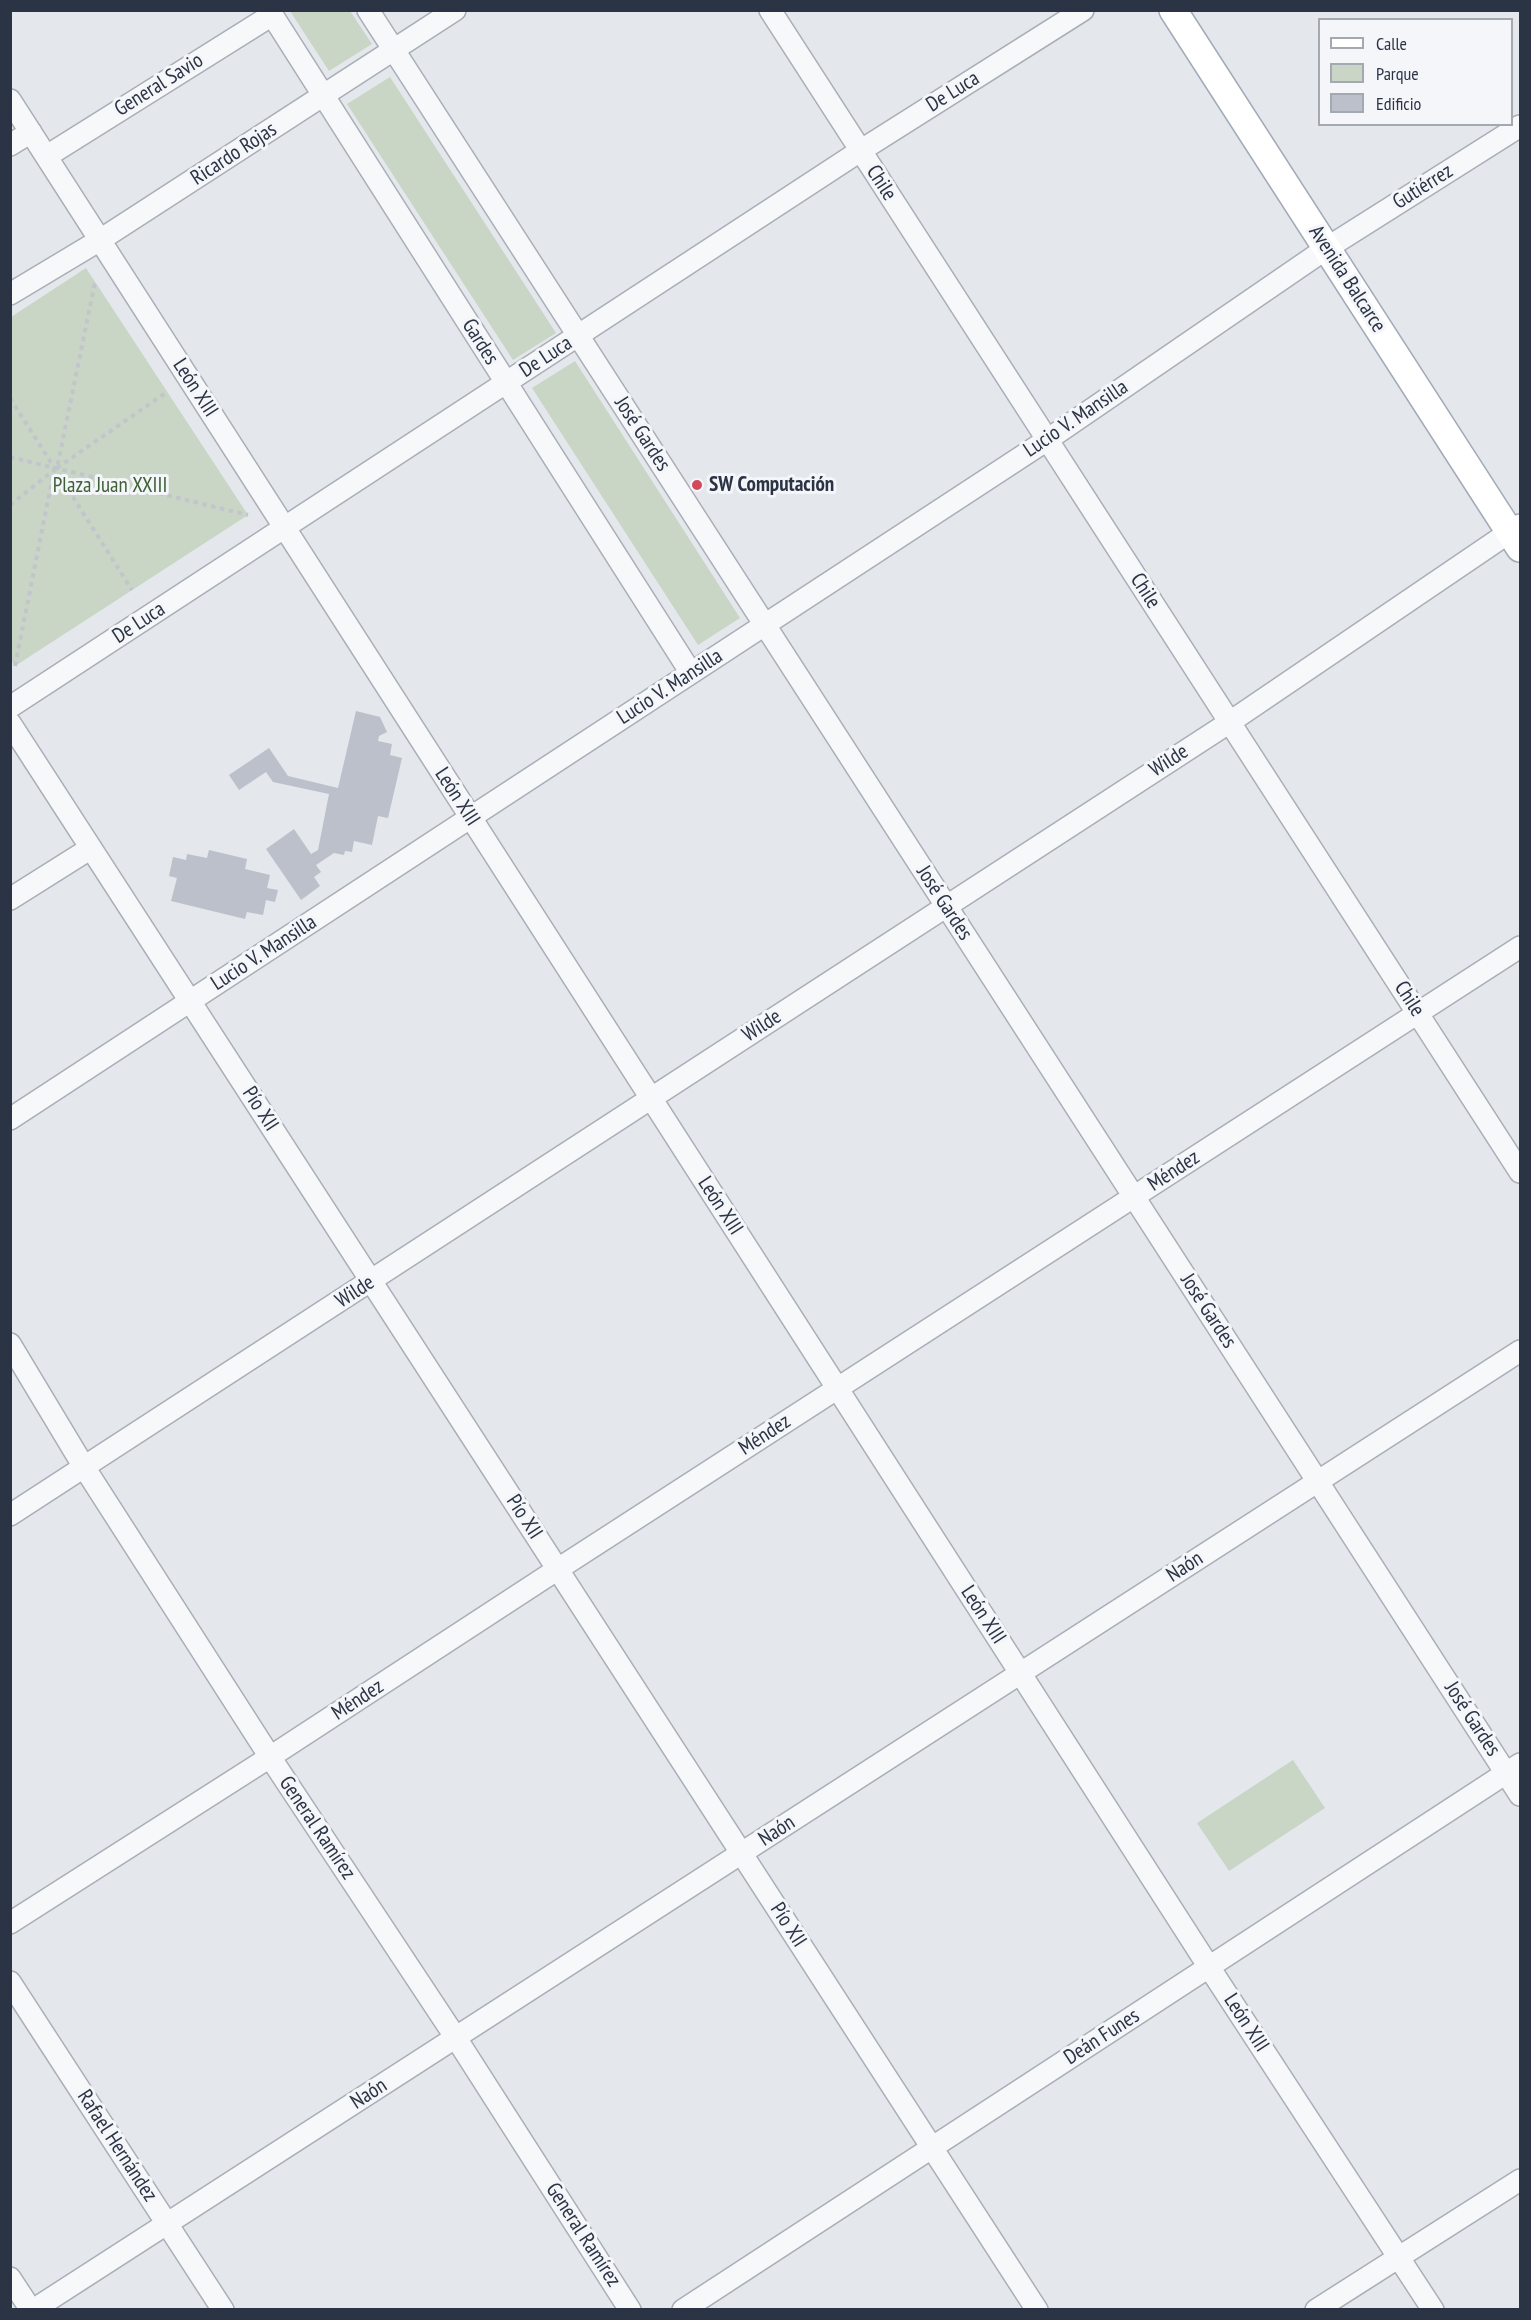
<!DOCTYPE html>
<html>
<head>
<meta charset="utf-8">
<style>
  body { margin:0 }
  #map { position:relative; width:1531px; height:2320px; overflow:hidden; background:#e4e7ec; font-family:"PT Sans Narrow",sans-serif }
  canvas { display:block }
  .frame { position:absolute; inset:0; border:12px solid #2b3445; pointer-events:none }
  .legend { position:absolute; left:1318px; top:18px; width:195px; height:108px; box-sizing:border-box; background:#f4f6f9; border:2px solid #a4a8b1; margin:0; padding:8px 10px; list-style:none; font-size:18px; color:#2b3445 }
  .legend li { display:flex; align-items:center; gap:12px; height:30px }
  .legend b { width:30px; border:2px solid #a4a8b1 }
</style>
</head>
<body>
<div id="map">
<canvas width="1531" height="2320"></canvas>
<div class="frame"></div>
<ul class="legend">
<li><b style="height:8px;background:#fff"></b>Calle</li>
<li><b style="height:16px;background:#c9d6c5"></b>Parque</li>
<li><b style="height:16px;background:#bbc0ca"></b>Edificio</li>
</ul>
</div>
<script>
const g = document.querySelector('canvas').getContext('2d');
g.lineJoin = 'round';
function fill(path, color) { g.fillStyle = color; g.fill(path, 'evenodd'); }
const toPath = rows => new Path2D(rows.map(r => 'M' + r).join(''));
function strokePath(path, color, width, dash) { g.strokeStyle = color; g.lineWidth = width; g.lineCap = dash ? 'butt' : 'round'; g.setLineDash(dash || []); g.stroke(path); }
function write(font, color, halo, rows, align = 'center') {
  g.font = font + ' "PT Sans Narrow",sans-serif'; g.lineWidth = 6; g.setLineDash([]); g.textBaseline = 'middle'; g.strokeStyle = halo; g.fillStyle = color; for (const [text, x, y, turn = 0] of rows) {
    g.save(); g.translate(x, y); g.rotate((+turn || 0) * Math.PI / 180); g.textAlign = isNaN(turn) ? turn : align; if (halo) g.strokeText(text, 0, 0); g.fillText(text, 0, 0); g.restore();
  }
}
fill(toPath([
  [290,11,350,11,372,44,329,71],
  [390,77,556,333,513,360,347,104],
  [86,268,248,515,15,666,10,659,11,317],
  [575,361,740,618,698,645,532,388],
  [1293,1760,1325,1808,1229,1871,1197,1823]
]), '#c9d6c5');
fill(toPath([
  [356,711,380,717,387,732,379,736,378,741,392,744,390,755,402,758,388,818,378,816,372,845,354,841,352,852,345,851,344,855,334,853,316,865,321,872,314,877,320,886,301,900,266,849,294,829,311,854,318,850,329,794,273,782,266,772,239,790,229,775,269,748,288,776,338,788],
  [209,850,247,859,245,869,270,875,267,888,278,890,275,902,266,900,263,915,247,912,245,919,171,901,177,878,169,876,173,857,186,860,187,854,207,858]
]), '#bbc0ca');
const minor = toPath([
  [269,10,691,673],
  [368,10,1520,1795],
  [770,10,1520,1172],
  [10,100,1209,1967,1433,2310],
  [10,145,31,132],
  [47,156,272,15],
  [10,294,100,240,455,10],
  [10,707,860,151,1083,10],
  [10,723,1037,2310],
  [10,899,91,848],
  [10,1119,1047,440,1327,248,1520,126],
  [10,1344,84,1467,270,1757,456,2038,630,2310],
  [10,1515,1230,722,1520,525],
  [10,1923,270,1757,558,1569,1520,947],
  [10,1982,223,2310],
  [10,2278,31,2310],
  [33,2310,1520,1351],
  [683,2310,1520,1764],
  [1316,2310,1520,2180]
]);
const major = toPath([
  [1173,10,1520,548]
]);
strokePath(minor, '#a9aeb7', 24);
strokePath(major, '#a3abb8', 30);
strokePath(toPath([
  [10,398,132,590],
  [10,457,248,515],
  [57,468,167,392],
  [10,505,54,470],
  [15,666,54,470,57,468,95,282]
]), '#c2c5cb', 4, [4.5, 4.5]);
strokePath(minor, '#f7f8fa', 21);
strokePath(major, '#fff', 27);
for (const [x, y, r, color] of [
  [697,485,6,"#d1495b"]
]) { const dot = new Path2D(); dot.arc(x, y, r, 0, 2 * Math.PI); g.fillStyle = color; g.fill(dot); strokePath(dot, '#f4f6f9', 2); }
write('21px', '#2b3445', '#f4f6f9', [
  ["General Savio",159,85,-32],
  ["De Luca",953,92,-32],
  ["Ricardo Rojas",234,154,-33],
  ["Chile",881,183,57],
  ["Gutiérrez",1423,187,-32],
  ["Avenida Balcarce",1347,279,57],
  ["Gardes",480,342,58],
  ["De Luca",546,357,-33],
  ["León XIII",195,388,57],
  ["Lucio V. Mansilla",1076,419,-34],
  ["José Gardes",642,434,57],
  ["Chile",1145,591,57],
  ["De Luca",139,623,-33],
  ["Lucio V. Mansilla",670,687,-33],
  ["Wilde",1169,761,-33],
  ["León XIII",457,797,57],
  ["José Gardes",944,903,57],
  ["Lucio V. Mansilla",264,953,-33],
  ["Chile",1409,999,57],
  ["Wilde",762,1026,-33],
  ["Pío XII",260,1109,57],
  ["Méndez",1174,1171,-33],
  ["León XIII",720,1206,57],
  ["Wilde",355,1292,-33],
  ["José Gardes",1208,1311,57],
  ["Méndez",765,1435,-33],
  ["Pío XII",524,1517,57],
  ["Naón",1185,1567,-33],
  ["León XIII",983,1615,57],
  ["Méndez",358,1700,-33],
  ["José Gardes",1472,1719,57],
  ["General Ramírez",317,1828,56],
  ["Naón",777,1831,-33],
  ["Pío XII",788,1925,57],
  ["León XIII",1246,2023,57],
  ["Deán Funes",1102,2037,-33],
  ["Naón",369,2094,-33],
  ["Rafael Hernández",117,2146,57],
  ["General Ramírez",583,2235,57]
]);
write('bold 21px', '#2b3445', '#f4f6f9', [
  ["SW Computación",709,485]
], 'left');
write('21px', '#3f6138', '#f4f6f9', [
  ["Plaza Juan XXIII",110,486]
]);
</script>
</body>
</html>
